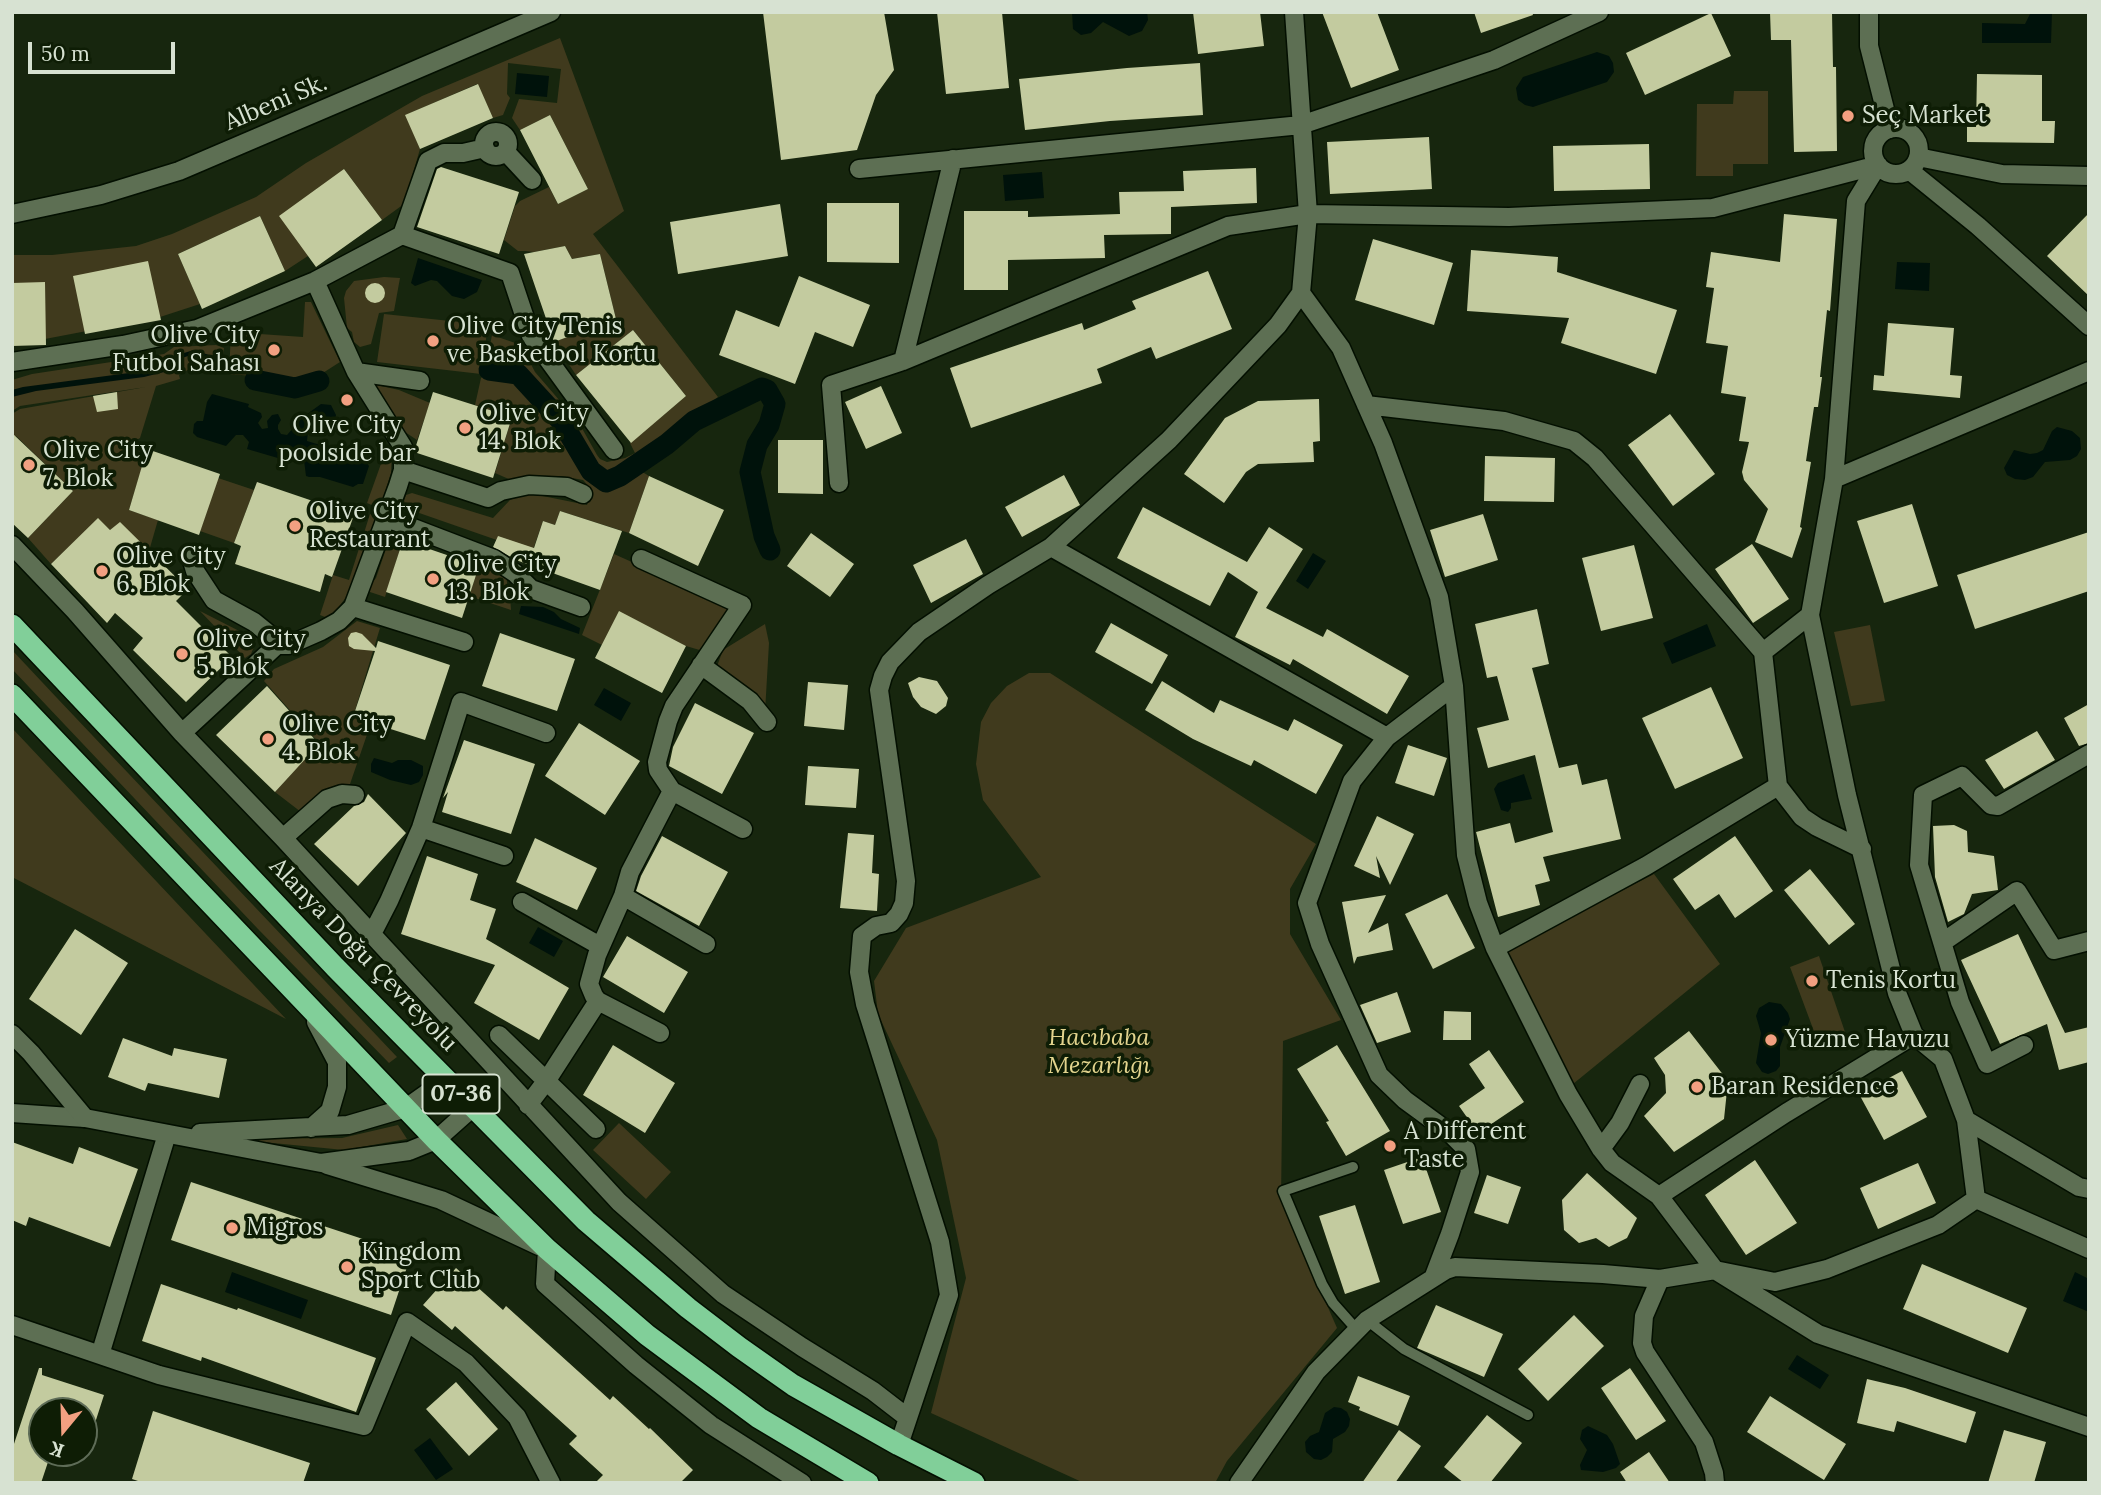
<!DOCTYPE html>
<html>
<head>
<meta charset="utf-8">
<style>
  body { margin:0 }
  #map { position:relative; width:2101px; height:1495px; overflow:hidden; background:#17260e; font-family:Lora,serif }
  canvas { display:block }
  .frame { position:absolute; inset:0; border:14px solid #d7e2d2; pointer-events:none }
  .north { position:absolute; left:28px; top:1397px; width:70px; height:70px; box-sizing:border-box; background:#0e1d05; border:2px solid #5e6c57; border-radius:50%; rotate:199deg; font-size:19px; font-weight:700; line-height:28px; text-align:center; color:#d7e2d2 }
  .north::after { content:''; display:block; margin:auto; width:24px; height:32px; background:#f2a081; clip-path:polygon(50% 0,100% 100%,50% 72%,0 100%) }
  .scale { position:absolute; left:28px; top:42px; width:147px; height:32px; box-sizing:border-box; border:4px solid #d7e2d2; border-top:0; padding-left:9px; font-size:21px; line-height:24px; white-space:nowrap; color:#d7e2d2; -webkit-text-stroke:5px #0e1d05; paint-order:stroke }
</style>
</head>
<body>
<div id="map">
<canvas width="2101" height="1495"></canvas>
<div class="frame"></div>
<div class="north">K</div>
<div class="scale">50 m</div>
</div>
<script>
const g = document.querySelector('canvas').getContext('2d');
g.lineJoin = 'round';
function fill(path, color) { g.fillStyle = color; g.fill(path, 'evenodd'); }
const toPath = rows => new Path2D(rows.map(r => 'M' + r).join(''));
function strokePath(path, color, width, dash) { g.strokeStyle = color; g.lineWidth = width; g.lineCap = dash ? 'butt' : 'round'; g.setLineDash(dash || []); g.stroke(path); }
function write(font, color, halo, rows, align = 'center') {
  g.font = font + ' Lora,serif'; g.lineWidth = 7; g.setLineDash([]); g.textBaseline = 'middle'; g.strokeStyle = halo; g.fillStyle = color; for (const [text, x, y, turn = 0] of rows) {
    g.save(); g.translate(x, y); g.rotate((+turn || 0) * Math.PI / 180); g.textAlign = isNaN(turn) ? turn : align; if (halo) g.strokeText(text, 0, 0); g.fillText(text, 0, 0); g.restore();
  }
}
fill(toPath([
  [560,38,624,211,593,234,718,397,615,476,606,479,593,468,571,424,520,371,486,365,492,335,521,345,535,372,579,423,597,455,600,459,607,462,625,458,635,453,630,443,686,396,633,330,576,375,554,342,616,319,600,254,572,259,565,246,534,252,525,251,518,251,504,240,515,206,520,201,549,187,558,204,588,189,550,115,520,130,512,118,519,99,557,103,561,69,508,63,507,94,510,98,503,115,493,118,477,84,406,115,420,149,404,204,382,220,344,169,308,256,285,271,260,216,178,254,200,304,160,317,45,339,45,283,12,283,12,255,52,255,136,246,172,234,256,197,306,163,422,96],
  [1734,91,1768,91,1768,164,1733,164,1733,176,1696,176,1697,104,1733,104],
  [384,277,400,278,394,311,379,313,371,344,360,347,354,342,352,332,347,328,344,298,346,291,354,281],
  [305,302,311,302,340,362,315,378,315,381,229,374,231,332,303,337],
  [384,314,488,325,481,374,377,362],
  [216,345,224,348,221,367,198,364,179,375,180,379,156,386,140,438,133,442,133,448,137,451,142,451,145,447,148,448,129,510,158,520,149,551,120,523,110,530,98,519,51,564,28,538,73,491,16,436,12,439,12,414,20,409,146,387,20,406,12,411,12,380,32,374,164,354,174,347],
  [485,375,509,376,516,380,570,441,582,468,602,484,608,485,639,470,649,476,629,533,560,511,555,525,543,521,529,561,514,546,402,507,406,495,412,493,493,518,510,500,528,493,587,505,592,490,583,480,561,476,534,476,511,480,495,473,512,417,475,405,481,378],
  [372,384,399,390,430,403,417,440,402,430],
  [387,447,392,451,391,473,381,504,374,506,367,503],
  [218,478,254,490,234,543,200,531],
  [370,514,376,517,352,589,330,619,320,615,333,575,349,580],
  [398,536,402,536,403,540,385,597,370,592,370,585,376,578,387,546],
  [614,554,732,607,703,651,686,646,619,612,602,645,582,635],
  [482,565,506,575,508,589,513,594,510,596,511,610,469,596,479,566],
  [200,611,249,636,255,644,251,654,245,658],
  [357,621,380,628,353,717,371,723,350,784,340,790,331,788,327,790,301,812,275,792,319,743,264,681,274,669,323,647],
  [765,624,769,643,765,712,716,669,723,650],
  [1870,625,1885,701,1851,706,1834,632],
  [12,650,57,698,397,1057,389,1063,258,929,12,669],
  [1029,673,1050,673,1316,844,1290,889,1290,934,1341,1020,1283,1041,1281,1200,1337,1328,1227,1461,1215,1483,1084,1483,931,1413,966,1278,937,1140,878,1014,874,981,906,928,1041,877,983,800,976,764,981,722,991,703,1007,686],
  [12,728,286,1019,12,877],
  [1654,874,1720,964,1573,1084,1505,951],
  [1819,956,1845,1032,1818,1042,1790,967],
  [619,1123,671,1172,646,1199,593,1150],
  [398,1125,407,1139,344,1150,232,1139,342,1138]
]), '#403a1d');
fill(toPath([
  [1072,12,1147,12,1148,20,1142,31,1129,36,1103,22,1091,33,1081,35,1073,29],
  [2031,12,2052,12,2051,43,1982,43,1982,23,2025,24],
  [1597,52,1609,56,1613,63,1614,72,1607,82,1533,107,1525,105,1518,100,1516,88,1523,77],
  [517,73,549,76,547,97,515,94],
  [1042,172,1044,198,1005,201,1003,175],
  [418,258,482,280,477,292,464,299,452,296,437,281,431,280,415,286,411,283],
  [1897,262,1930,263,1929,291,1895,289],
  [194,350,221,359,219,363,194,354,179,359,168,371,144,377,36,391,12,397,12,390,23,387,144,371,164,366,177,355],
  [212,394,249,404,248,407,261,413,262,417,258,423,262,429,268,428,267,421,272,415,278,414,281,420,278,425,278,429,281,434,287,435,303,417,321,404,331,405,336,415,334,423,325,429,314,428,308,431,307,441,363,458,369,466,363,484,358,484,353,487,320,477,309,477,306,476,304,460,298,456,288,461,247,449,249,442,243,435,236,435,226,446,197,437,193,433,194,424,197,421,203,421,207,402],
  [2057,427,2072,431,2080,438,2081,449,2077,456,2070,460,2045,462,2033,477,2025,480,2015,479,2007,475,2004,468,2014,450,2030,454,2037,453,2043,450,2052,431],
  [1313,553,1326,561,1308,589,1296,581],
  [521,606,543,607,554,612,561,619,580,628,579,634,519,614],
  [1707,624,1716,646,1672,664,1663,643],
  [604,688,631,703,621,721,594,705],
  [374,758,392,763,398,760,411,760,423,766,423,775,419,782,411,785,390,780,371,772,371,764],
  [1524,774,1532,799,1511,803,1511,808,1508,812,1501,810,1494,789,1498,783],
  [538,927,563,941,554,957,529,943],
  [1769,1002,1781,1004,1788,1013,1790,1019,1780,1047,1780,1066,1776,1071,1768,1074,1762,1072,1756,1063,1761,1033,1756,1016,1759,1008],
  [232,1272,308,1300,301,1319,225,1292],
  [2075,1272,2089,1279,2089,1312,2063,1301],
  [1797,1355,1829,1375,1820,1389,1788,1369],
  [1334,1407,1341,1408,1347,1412,1350,1419,1349,1426,1345,1432,1333,1439,1332,1452,1327,1457,1321,1460,1314,1459,1306,1452,1305,1442,1310,1436,1319,1432,1325,1413],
  [1588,1426,1607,1435,1613,1444,1620,1464,1616,1468,1603,1472,1581,1470,1580,1465,1587,1450,1580,1439,1582,1430],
  [430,1438,453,1469,436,1480,414,1450]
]), '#00120b');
strokePath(toPath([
  [489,370,518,374,562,422,591,471,606,482,620,476,667,444,694,421,762,388,767,390,775,404,769,425,757,445,750,472,764,536,770,550],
  [255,380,295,388,319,381]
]), '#00120b', 21);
fill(toPath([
  [763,12,884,12,894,70,876,95,857,150,781,160],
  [937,12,1002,12,1009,88,946,94],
  [1193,12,1260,12,1264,46,1198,54],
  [1322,12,1377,12,1399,70,1351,88],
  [1474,12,1532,12,1533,15,1481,33],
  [1770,12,1832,12,1833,67,1836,67,1837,151,1794,152,1791,40,1771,40],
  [1711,13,1731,56,1645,95,1626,53],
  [1200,63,1203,115,1110,121,1025,130,1019,79,1127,68],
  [1977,74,2042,75,2042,121,2055,121,2054,143,1967,142,1967,127,1976,127],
  [478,84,493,118,420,149,405,115],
  [550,115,588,189,558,204,520,130],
  [1429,137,1432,189,1330,194,1327,142],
  [1649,144,1650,189,1554,191,1553,146],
  [441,167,519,192,499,254,417,227,437,169],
  [1256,168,1257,203,1171,207,1171,234,1104,235,1105,258,1008,260,1008,290,964,290,964,211,1028,211,1028,217,1120,214,1119,192,1184,191,1183,171],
  [344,169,382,220,316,267,279,216],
  [827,203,899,203,899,263,827,262],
  [780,204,788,256,678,274,670,222],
  [2089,213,2089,296,2047,256],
  [1784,214,1837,219,1830,311,1827,310,1820,377,1822,377,1818,407,1814,407,1806,461,1811,462,1800,527,1802,528,1792,558,1755,542,1768,509,1744,480,1742,472,1749,442,1739,441,1746,397,1721,393,1728,346,1706,343,1714,288,1706,287,1711,252,1780,262],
  [260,216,285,271,202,309,178,254],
  [1373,239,1453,263,1434,325,1355,300],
  [565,246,572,259,600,254,616,319,554,342,524,254],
  [1471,250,1558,257,1557,272,1677,310,1656,374,1561,343,1569,318,1467,311],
  [148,261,161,320,85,334,73,276],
  [1208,271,1232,329,1156,359,1151,347,1097,369,1102,383,971,428,950,368,1082,323,1084,330,1136,309,1132,301],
  [799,276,870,305,853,347,815,332,795,384,719,355,736,310,779,327],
  [45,282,46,345,12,346,12,283],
  '365 293a10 10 0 1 1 20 0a10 10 0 1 1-20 0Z',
  [1888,323,1954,328,1950,375,1962,376,1960,398,1873,390,1874,375,1884,376],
  [633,330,686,396,631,443,576,375],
  [881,386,902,433,866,449,845,402],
  [117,392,118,409,97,412,93,396],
  [433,392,512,417,493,478,414,452],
  [1319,399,1320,441,1313,442,1314,462,1258,464,1246,472,1224,503,1184,474,1225,418,1258,401],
  [1670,414,1715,474,1673,506,1628,445],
  [12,433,73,491,28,538,12,523],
  [778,440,823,440,823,494,778,493],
  [147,449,220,474,199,535,129,510],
  [1485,456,1555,458,1554,502,1484,501],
  [1064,475,1080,505,1022,537,1005,507],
  [649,476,724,510,698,566,629,533],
  [257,482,354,515,332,577,325,574,320,592,235,564,241,546,234,543],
  [1912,504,1938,586,1884,603,1857,521],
  [1143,507,1247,562,1269,527,1303,549,1266,608,1323,637,1327,629,1409,676,1387,714,1293,659,1290,665,1235,637,1258,592,1228,572,1210,606,1117,558],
  [560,511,622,531,600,590,516,560,493,547,498,536,534,548,543,521,555,525],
  [1483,514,1498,560,1445,577,1430,530],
  [98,518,110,530,120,522,188,589,176,601,232,657,186,702,133,650,143,638,115,613,107,623,51,564],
  [2089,532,2089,591,1975,629,1957,575],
  [811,533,854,564,830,597,787,566],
  [966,539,983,574,931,603,913,565],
  [403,540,479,566,462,618,386,592],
  [1752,544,1789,599,1753,623,1715,569],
  [1634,545,1653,618,1601,631,1582,558],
  [1537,609,1549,664,1532,668,1559,768,1577,764,1582,785,1607,779,1621,839,1543,857,1550,881,1535,885,1540,905,1498,917,1476,832,1510,823,1515,843,1553,832,1535,755,1488,768,1477,728,1509,720,1497,676,1487,678,1475,624],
  [619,611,686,646,662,693,595,658],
  [1111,623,1168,655,1152,684,1095,652],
  [356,632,362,634,376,648,378,641,450,665,425,740,353,717,375,651,354,649,349,646,348,638,351,633],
  [500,633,575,659,557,711,482,686],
  [919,677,937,681,948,698,946,706,936,714,921,707,913,697,908,683],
  [1162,681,1214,713,1220,700,1288,731,1294,719,1343,745,1316,794,1254,760,1251,766,1193,739,1145,710],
  [808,682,848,685,844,730,804,726],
  [267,686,319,744,275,792,216,735],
  [1711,687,1743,758,1675,789,1642,718],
  [695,703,754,733,722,794,669,766,673,747],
  [2089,704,2089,743,2079,746,2064,718],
  [579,723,640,761,605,815,545,776],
  [2037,731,2055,760,2004,789,1985,760],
  [464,740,535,764,511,834,442,812,448,792,443,798],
  [1408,745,1447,758,1434,796,1395,783],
  [808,766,859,769,856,808,805,805],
  [368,794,406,833,358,886,314,844,354,806,364,802],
  [1377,816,1414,834,1390,885,1376,856,1380,878,1354,866],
  [1954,825,1967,831,1968,852,1994,856,1998,890,1972,894,1964,914,1948,922,1935,877,1933,826],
  [848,833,874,835,872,873,879,874,877,911,840,908],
  [662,836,728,872,699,926,636,891,641,876],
  [1735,836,1773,891,1735,918,1719,894,1695,910,1673,879],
  [535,838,597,868,577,910,516,882],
  [427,856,478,874,470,900,496,909,486,939,569,988,539,1040,474,1003,495,965,401,934],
  [1810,869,1855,924,1829,945,1784,890],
  [1447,894,1475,948,1433,969,1405,914],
  [1386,895,1368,933,1388,923,1393,950,1357,957,1354,964,1342,902],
  [75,929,128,963,81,1035,29,999],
  [2018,934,2065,1033,2089,1027,2089,1062,2059,1070,2047,1024,2000,1044,1961,960],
  [627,936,688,972,664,1013,603,977],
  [1397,992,1411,1032,1377,1043,1360,1005],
  [1444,1011,1471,1012,1471,1040,1443,1040],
  [1689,1031,1728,1081,1724,1119,1674,1152,1644,1116,1666,1093,1665,1075,1654,1058],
  [123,1038,172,1056,174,1048,227,1059,219,1098,148,1083,145,1091,108,1077],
  [613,1045,675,1083,645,1133,583,1095],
  [1337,1045,1390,1131,1346,1156,1326,1122,1329,1121,1297,1069],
  [1489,1050,1524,1102,1478,1133,1459,1106,1485,1088,1469,1064],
  [1902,1071,1927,1117,1884,1140,1859,1094],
  [12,1142,73,1164,79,1147,138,1169,110,1247,29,1217,26,1226,12,1220],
  [1422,1157,1441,1212,1403,1224,1384,1170],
  [1755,1160,1797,1223,1746,1255,1705,1195],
  [1918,1163,1936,1203,1878,1229,1860,1188],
  [1587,1173,1637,1218,1627,1238,1609,1247,1596,1238,1579,1243,1564,1230,1562,1200],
  [1487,1175,1521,1187,1508,1224,1474,1213],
  [191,1182,411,1255,391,1315,171,1240],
  [1355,1205,1380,1282,1345,1294,1319,1216],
  [1922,1264,2027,1308,2008,1353,1903,1309],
  [456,1268,503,1310,506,1306,610,1400,613,1396,649,1429,650,1428,693,1470,680,1483,595,1483,603,1475,569,1444,577,1436,455,1326,452,1330,423,1305],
  [161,1284,237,1310,238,1308,376,1358,356,1412,202,1357,201,1361,142,1341],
  [1436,1305,1503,1334,1484,1377,1417,1348],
  [1574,1315,1604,1346,1548,1401,1518,1369],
  [39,1368,42,1368,42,1375,104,1395,87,1448,84,1447,84,1411,42,1411,42,1453,51,1453,41,1483,12,1483,12,1450],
  [1630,1368,1666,1421,1636,1440,1601,1388],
  [1358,1376,1410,1396,1398,1426,1359,1410,1360,1407,1348,1402],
  [1867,1379,1905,1388,1976,1412,1966,1443,1897,1421,1894,1432,1857,1423],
  [456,1382,498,1429,469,1456,426,1409],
  [1770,1396,1846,1444,1824,1480,1747,1432],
  [153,1411,310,1463,303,1483,144,1483,132,1479],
  [1487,1415,1522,1443,1490,1483,1464,1483,1444,1467],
  [1399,1430,1421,1446,1395,1483,1362,1483],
  [2004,1430,2046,1442,2034,1483,1988,1483],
  [1649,1452,1670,1483,1627,1483,1620,1472]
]), '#c3cb9f');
const lane = toPath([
  [1353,1167,1283,1191,1322,1284,1333,1303,1357,1330],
  [1367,1320,1404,1349,1528,1415]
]);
const street = toPath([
  [1869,12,1869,46,1890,129],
  '1873 151a23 23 0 1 1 46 0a23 23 0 1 1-46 0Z',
  '484 144a12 12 0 1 1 24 0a12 12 0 1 1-24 0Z',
  [506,152,532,180],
  [1918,157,2002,174,2089,176],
  [1878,165,1856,201,1834,479,1810,615,1847,795,1897,993,1914,1035,1943,1059,1966,1120,1976,1199,2089,1249],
  [859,169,1301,125,1494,60,1599,12],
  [1909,170,1978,226,2089,326],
  [12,214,101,195,179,171,551,12],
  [402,235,428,161,444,153,463,153,485,148],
  [1301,293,1341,348,1383,443,1439,597,1454,686,1466,855,1478,903,1495,948,1568,1094,1601,1149,1612,1163,1659,1196,1715,1270,1818,1334,2089,1427],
  [903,361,953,159],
  [12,362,123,345,197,329,315,281,402,235,510,273,531,336,614,450],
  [356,372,420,381],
  [1366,405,1504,421,1574,441,1595,458,1763,652],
  [403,470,488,498,501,491,529,485,567,487,583,494],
  [1834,479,2089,371],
  [839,483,831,385,903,361,1228,226,1308,214,1509,217,1713,208,1878,165],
  [387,518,494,559,515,573,531,589,581,607],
  [12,545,75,611,182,733,283,838,619,1202,723,1294,802,1347,873,1391,908,1418],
  [1051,547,1387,737],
  [190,554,195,571,214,600,254,622,270,635,277,645],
  [353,607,464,642],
  [1810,615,1763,652,1778,786,1802,817,1817,827,1862,849],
  [701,665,750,701,767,722],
  [182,733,277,645,289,645,321,631,339,621,353,607,398,486,403,470,403,447,356,372,315,281],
  [672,791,743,829],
  [421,828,461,702,546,733],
  [283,838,327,799,342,794,355,795],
  [623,896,706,944],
  [522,902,600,946],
  [372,934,389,901,421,828,504,856],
  [1943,942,2017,891,2054,950,2089,941],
  [1495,948,1646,866,1778,786],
  [598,1001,660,1033],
  [499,1035,596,1129],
  [2024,1045,1987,1064,1960,1002,1919,865,1923,795,1962,776,1991,805,1998,806,2089,754],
  [528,1105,547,1080,598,1001,594,996,589,984,597,955,623,896,630,872,672,791,658,770,657,762,668,721,674,706,742,605,641,559],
  [12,1113,85,1118],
  [1966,1120,2079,1187,2089,1189],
  [1601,1149,1620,1123,1640,1084],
  [1659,1196,1786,1113,1914,1035],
  [547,1249,545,1284,636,1365,711,1425,802,1483],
  [1434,1276,1450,1234,1470,1172,1466,1149,1450,1133,1405,1100,1379,1075,1320,944,1307,903,1352,781,1387,737,1454,686],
  [1660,1279,1644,1316,1642,1343,1645,1352,1704,1442,1714,1473,1715,1483],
  [12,1325,159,1375,364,1426,407,1322,466,1363,517,1417,551,1483],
  [100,1355,167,1134],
  [899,1445,949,1295,940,1242,865,1004,859,972,862,936,876,926,891,923,899,914,904,903,906,881,879,690,883,676,890,662,919,632,988,585,1051,547,1169,440,1278,325,1301,293,1308,214,1294,12],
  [1239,1483,1316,1372,1367,1320,1446,1270,1455,1267,1603,1274,1660,1279,1715,1270,1775,1282,1827,1269,1938,1225,1976,1199]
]);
const secondary = toPath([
  [12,1034,31,1053,85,1118,321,1163,409,1151,436,1140,473,1107],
  [311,1128,330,1111,337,1087,337,1062,316,1022],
  [200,1133,348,1125,406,1108,447,1079],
  [327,1165,441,1200,539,1246]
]);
const highway = toPath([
  [12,625,335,967,586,1221,688,1308,739,1347,793,1385,899,1445,974,1483],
  [12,695,436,1140,547,1249,647,1335,759,1418,868,1483]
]);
strokePath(lane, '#030f00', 13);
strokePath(street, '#030f00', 21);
strokePath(secondary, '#030f00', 21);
strokePath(highway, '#030f00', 24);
strokePath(lane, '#5d6f53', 10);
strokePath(street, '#5d6f53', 18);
strokePath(secondary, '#5d6f53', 18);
strokePath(highway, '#81cf99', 21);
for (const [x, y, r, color] of [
  [1848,116,7,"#f2a081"],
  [433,341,7,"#f2a081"],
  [274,350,7,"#f2a081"],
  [347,400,7,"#f2a081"],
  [465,428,7,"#f2a081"],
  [29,465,7,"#f2a081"],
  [295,526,7,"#f2a081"],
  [102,571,7,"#f2a081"],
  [433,579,7,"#f2a081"],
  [182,654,7,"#f2a081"],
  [268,739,7,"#f2a081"],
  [1812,981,7,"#f2a081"],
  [1771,1040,7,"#f2a081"],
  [1697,1087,7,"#f2a081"],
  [1390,1146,7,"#f2a081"],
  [232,1228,7,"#f2a081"],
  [347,1267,7,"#f2a081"]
]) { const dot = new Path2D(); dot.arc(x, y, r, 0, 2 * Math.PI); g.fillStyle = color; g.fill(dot); strokePath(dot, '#0e1d05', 2.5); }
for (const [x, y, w] of [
  [461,1094,77]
]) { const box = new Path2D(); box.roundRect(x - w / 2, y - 19.5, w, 39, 5); g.fillStyle = '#0e1d05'; g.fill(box); strokePath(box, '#d7e2d2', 2); }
write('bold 23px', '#d7e2d2', null, [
  ["07-36",461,1094]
]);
write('24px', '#d7e2d2', '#0e1d05', [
  ["Albeni Sk.",276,103,-23],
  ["Alanya Doğu Çevreyolu",363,955,46]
]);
write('24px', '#d7e2d2', '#0e1d05', [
  ["Seç Market",1862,116],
  ["Olive City Tenis",447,327],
  ["ve Basketbol Kortu",447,355],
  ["Olive City",260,336,"right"],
  ["Futbol Sahası",260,364,"right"],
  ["Olive City",479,414],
  ["14. Blok",479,442],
  ["Olive City",347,426,"center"],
  ["poolside bar",347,454,"center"],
  ["Olive City",43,451],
  ["7. Blok",43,479],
  ["Olive City",309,512],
  ["Restaurant",309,540],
  ["Olive City",116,557],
  ["6. Blok",116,585],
  ["Olive City",447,565],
  ["13. Blok",447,593],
  ["Olive City",196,640],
  ["5. Blok",196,668],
  ["Olive City",282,725],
  ["4. Blok",282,753],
  ["Tenis Kortu",1826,981],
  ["Yüzme Havuzu",1785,1040],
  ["Baran Residence",1711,1087],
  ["A Different",1404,1132],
  ["Taste",1404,1160],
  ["Migros",246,1228],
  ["Kingdom",361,1253],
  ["Sport Club",361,1281]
], 'left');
write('italic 24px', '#e3d48e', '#0e1d05', [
  ["Hacıbaba",1099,1038],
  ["Mezarlığı",1099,1066]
]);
</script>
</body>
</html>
